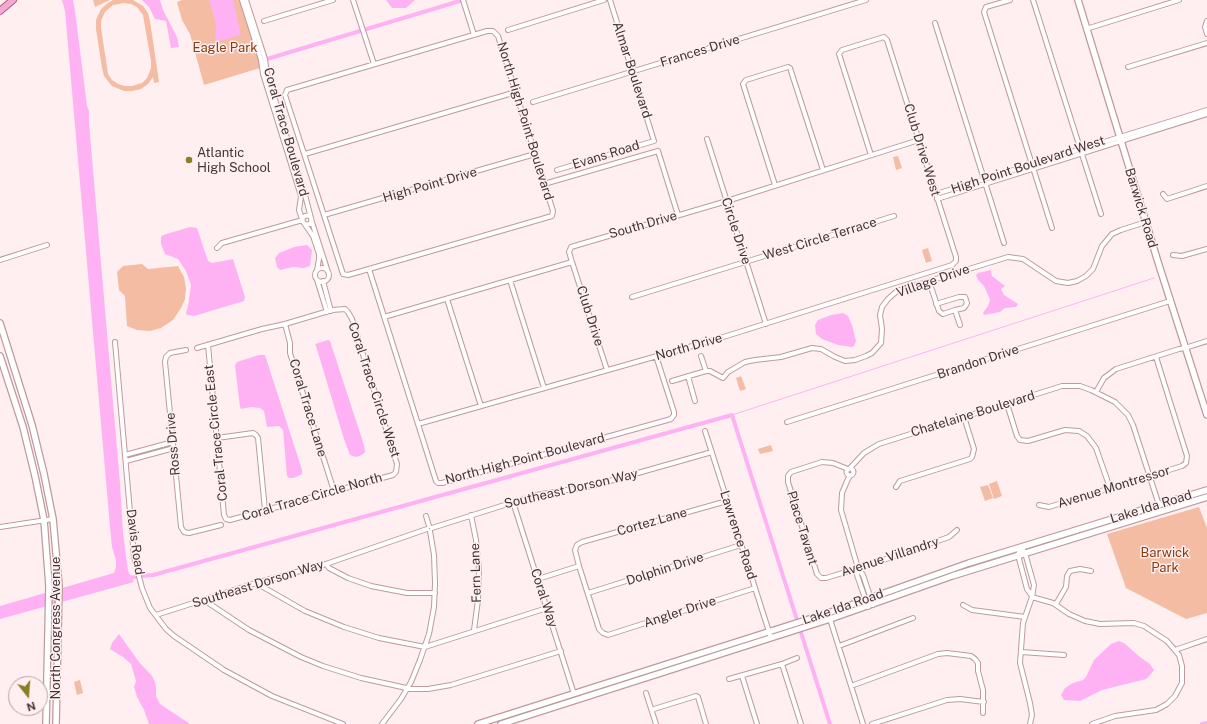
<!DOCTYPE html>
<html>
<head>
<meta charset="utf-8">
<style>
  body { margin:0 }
  #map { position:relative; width:1207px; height:724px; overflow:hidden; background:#ffeff1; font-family:"Public Sans",sans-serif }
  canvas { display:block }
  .north { position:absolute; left:8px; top:676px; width:40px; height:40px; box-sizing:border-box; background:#ffeff1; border:1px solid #b3a4a6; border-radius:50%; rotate:163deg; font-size:11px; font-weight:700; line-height:16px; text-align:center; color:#423436 }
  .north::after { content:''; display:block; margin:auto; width:14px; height:18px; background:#8a7d23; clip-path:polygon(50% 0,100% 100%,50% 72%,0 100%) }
</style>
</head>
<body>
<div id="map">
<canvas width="1207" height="724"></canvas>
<div class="north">N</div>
</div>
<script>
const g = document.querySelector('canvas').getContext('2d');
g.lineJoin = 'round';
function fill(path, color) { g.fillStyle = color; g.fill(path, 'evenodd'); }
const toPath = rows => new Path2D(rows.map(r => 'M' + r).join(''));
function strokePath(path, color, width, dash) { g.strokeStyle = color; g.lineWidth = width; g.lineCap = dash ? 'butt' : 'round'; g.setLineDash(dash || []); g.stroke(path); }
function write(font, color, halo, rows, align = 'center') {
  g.font = font + ' "Public Sans",sans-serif'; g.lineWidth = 3; g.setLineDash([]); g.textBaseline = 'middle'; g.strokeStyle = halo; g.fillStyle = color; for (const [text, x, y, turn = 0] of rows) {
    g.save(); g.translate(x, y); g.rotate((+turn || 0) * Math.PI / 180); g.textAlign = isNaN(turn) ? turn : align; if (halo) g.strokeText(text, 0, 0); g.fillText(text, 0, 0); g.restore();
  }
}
fill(toPath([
  [93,0,110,0,95,7],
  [113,0,133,0,143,6,148,13,150,21,159,82,154,83,153,77,148,84,141,89,132,91,124,91,112,86,104,76,102,68,96,29,96,20,101,9,108,3],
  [124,3,131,4,137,7,143,15,151,61,151,68,147,78,142,83,132,86,125,86,118,84,112,80,108,74,101,28,101,21,105,12,113,5],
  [182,0,240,0,260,62,260,68,204,85,190,34,182,20,177,2],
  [898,156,902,168,896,170,893,157],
  [928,248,932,261,926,263,922,250],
  [142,264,148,269,178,266,184,277,186,288,185,299,181,308,173,320,161,328,150,331,137,330,127,326,125,296,119,290,117,272,123,266],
  [741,376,746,389,740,391,736,378],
  [771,445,773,451,760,454,758,449],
  [997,481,1002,496,994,499,989,484],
  [988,485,993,498,985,501,980,487],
  [1199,507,1207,528,1207,613,1186,619,1126,588,1107,534],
  [80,680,83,693,77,695,74,682]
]), '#f4bca2');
fill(toPath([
  [62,0,73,0,75,11,87,106,89,111,89,123,120,484,123,533,128,571,134,582,0,619,0,606,114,573,116,567,116,560,112,547,110,527,65,11],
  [142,0,160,0,163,10,177,37,179,47,171,48,166,21,155,19,149,7],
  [209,0,233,0,241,35,215,42,216,25],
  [386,0,415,0,406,8,392,8],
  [190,227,197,228,208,261,212,263,233,259,245,297,244,301,194,316,187,315,186,313,188,306,191,285,186,271,178,259,165,254,161,244,161,237,163,235],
  [307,245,312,250,310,266,304,268,293,267,280,270,277,267,275,258,279,253,294,247],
  [991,270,992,276,1005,286,1001,289,1004,295,1018,304,1016,307,1005,308,1000,312,984,315,983,313,988,306,990,300,984,286,978,280,976,275,978,273],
  [843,313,848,316,852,325,856,341,854,346,852,347,838,345,822,339,816,334,815,325,818,320,831,315],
  [328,340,330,341,364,445,365,452,362,455,356,457,350,455,344,439,316,346,315,344],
  [259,355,265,355,266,358,302,470,302,474,294,478,289,478,287,476,283,430,279,426,267,427,264,411,260,408,251,407,241,409,240,407,235,365,237,362],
  [119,634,139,662,152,676,155,682,156,688,156,696,160,704,190,724,149,724,144,710,137,697,134,687,136,681,131,664,123,657,110,649,112,643],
  [1119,641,1124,643,1140,657,1150,664,1154,670,1151,674,1146,679,1102,690,1080,701,1064,700,1061,695,1065,688,1073,683,1083,680,1086,677,1094,660,1111,644]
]), '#feb2f3');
strokePath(toPath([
  [732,415,1154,278]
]), '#feb2f3', 1);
strokePath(toPath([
  [267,59,463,0],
  [141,576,153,575,732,415,830,724],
  [126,578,135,577],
  [1202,724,1207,723]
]), '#feb2f3', 4);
const street = toPath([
  [242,0,261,60,263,74,301,196,299,210,302,219],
  [246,0,265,59,267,74,305,195,311,218],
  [353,0,374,64],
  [463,0,474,35],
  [1010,0,986,7,984,12,1052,228],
  [1033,0,1101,214],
  [264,21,333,0],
  [1207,21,1205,27,1207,34],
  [935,23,1004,243],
  [1086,29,1179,0],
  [508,30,604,0],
  [487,31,493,31,498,36,553,211,552,216,369,269,348,275,343,274,285,95,287,90,487,31],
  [1128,67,1207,43],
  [533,102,866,0],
  [707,139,766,324],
  [305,154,516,92],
  [557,170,654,141,610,0],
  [544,184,658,151,678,215],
  [775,185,743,84,746,80,788,67,790,68,823,170],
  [936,194,1207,110],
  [1163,194,1167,199,1207,186],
  [937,199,1207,114],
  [324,215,535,154],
  '302.5 220a4.5 4.5 0 1 1 9 0a4.5 4.5 0 1 1-9 0Z',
  [311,219,328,272],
  [304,223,313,236,319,254,319,259,317,270],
  [217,248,222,243,299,221,302,221],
  [1173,255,1182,256,1207,249],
  [0,260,47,245],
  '315 275a7 7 0 1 1 14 0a7 7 0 1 1-14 0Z',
  [369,269,436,481,438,483,442,483,671,419,674,415,674,412,656,356],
  [317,280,327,312],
  [510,280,544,388],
  [323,281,331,311],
  [929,281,939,311,943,314,955,310,960,325],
  [632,297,894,216],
  [447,299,481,406],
  [936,304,959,297,965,297,967,303,966,305,964,308,955,310],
  [384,317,572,262],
  [285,324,290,343,290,353,334,491],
  [115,342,134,557,142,588,150,608,166,629,174,636,224,670,272,696,343,724],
  [197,348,262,329,285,324,332,310,345,309,348,312,352,319,397,464,396,472,393,475,230,520,226,519,224,515,208,345],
  [1185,348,1207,341],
  [186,350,170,353,166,357,165,362,181,527,184,532,189,533,221,525],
  [701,356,706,371],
  [607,370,572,262,569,252,571,247,727,201,919,140],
  [688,376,695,401],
  [672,381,706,371,710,371,723,378,728,372,745,362,755,360,781,357,812,348,821,349,835,357,845,361,855,360,866,356,872,353,881,343,882,329,880,315,882,307,888,299,897,291,1008,257,1023,259,1056,281,1068,283,1077,281,1086,276,1093,269,1102,246,1112,234,1121,230,1146,222],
  [1096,392,1104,378,1116,369,1179,349,1185,348],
  [1007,404,1017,436,1020,440,1028,441,1065,430,1079,431,1087,436,1096,448,1110,488],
  [787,422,1170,301],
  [418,424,717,339,952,265,956,261,956,257,887,40,884,37,842,50,839,54,871,155],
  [705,431,771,638],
  [217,438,253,433,256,435,258,438,265,510],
  [125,455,173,442],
  [126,461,174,448],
  [850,468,864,453,879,444,1062,386,1080,386,1091,390,1115,402,1128,415,1133,425,1159,505],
  '846.5 472a3.5 3.5 0 1 1 7 0a3.5 3.5 0 1 1-7 0Z',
  [848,469,833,463,822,462,791,472,788,476,788,482,817,574,821,578,826,578,872,564,949,537,957,530],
  [851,475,848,479,842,493,841,510,858,568,863,575,873,605],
  [896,487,900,481,970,459,972,457,974,449,964,417],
  [727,501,582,542,577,545,575,550,579,566,599,629,603,633,608,635,755,588],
  [513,502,574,694],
  [1039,505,1049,507,1182,466,1186,463,1187,456,1156,357],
  [471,515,476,540,479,570,478,600,474,630],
  [426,516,429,526],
  [0,527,53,519],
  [432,528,536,495,592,486,712,452],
  [1021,547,1025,553,1034,585,1032,597,1023,623,1020,663,1030,703,1032,715,1030,724],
  [1021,547,1018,555,1027,589,1032,596],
  [326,564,329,568,348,578,371,586,407,593,435,593],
  [858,568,857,575,868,607],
  [538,579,579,566],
  [256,583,305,611,344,627,379,638,425,647,547,608],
  [588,593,741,545],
  [1032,597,1053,603,1069,614,1085,621,1100,624,1134,623,1144,626,1167,641,1179,655,1182,666,1182,683,1175,696,1167,704,1156,710,1115,716,1092,724],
  [204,600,249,630,301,657,323,666,361,678,411,689,428,689,451,685,561,651],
  [1056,604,1066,587,1067,576,1070,571,1080,569,1091,571],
  [963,605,972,610,1025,617],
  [156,615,256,583,326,564,427,529],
  [830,619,863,724],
  [839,646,913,618],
  [1175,650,1207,639],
  [1021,652,1064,655],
  [782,664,801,724],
  [742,676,757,724],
  [729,679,782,664,797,658],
  [851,686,938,654,947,653,971,656,975,659,978,663,978,671,983,690,983,713],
  [646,693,656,724],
  [652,711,654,709,696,696,698,697,706,724],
  [382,724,401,699,411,682,420,660,429,634,434,607,435,583,434,555,430,531],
  [872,724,947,700,960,699,984,702]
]);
const secondary = toPath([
  [1078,0,1158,262,1207,415],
  [0,323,32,425,44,474,53,519,59,586,56,724],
  [0,356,23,427,35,476,44,520,49,586,46,724],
  [478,724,828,613,969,563,1207,490],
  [501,724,830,619,952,576,1207,497]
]);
const primary = toPath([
  [0,11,13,0]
]);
strokePath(street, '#be9a9f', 6);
strokePath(secondary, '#be9a9f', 8);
strokePath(primary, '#b05c85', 8);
strokePath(street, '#fff', 4);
strokePath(secondary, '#fff', 5.5);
strokePath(primary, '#f4aad0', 6);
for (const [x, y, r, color] of [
  [189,160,4,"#8a7d23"]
]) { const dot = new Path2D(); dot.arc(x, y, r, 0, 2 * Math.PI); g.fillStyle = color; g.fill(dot); strokePath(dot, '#ffeff1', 1.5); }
write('13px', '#883a0a', '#ffeff1', [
  ["Eagle Park",225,48],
  ["Barwick",1165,553],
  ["Park",1165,568]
]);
write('13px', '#423436', '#ffeff1', [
  ["Frances Drive",700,51,-17],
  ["Almar Boulevard",632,70,72],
  ["North High Point Boulevard",525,121,73],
  ["Coral Trace Boulevard",286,132,74],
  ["Club Drive West",922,150,73],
  ["Evans Road",606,155,-17],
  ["High Point Boulevard West",1028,165,-18],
  ["High Point Drive",430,185,-16],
  ["Barwick Road",1141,208,73],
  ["South Drive",643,225,-16],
  ["Circle Drive",736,231,72],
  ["West Circle Terrace",820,239,-17],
  ["Village Drive",933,281,-19],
  ["Club Drive",590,316,72],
  ["North Drive",689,347,-16],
  ["Brandon Drive",978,362,-18],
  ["Coral Trace Circle West",374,390,72],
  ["Coral Trace Lane",308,408,73],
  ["Chatelaine Boulevard",973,414,-17],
  ["Coral Trace Circle East",216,433,-96],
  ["Ross Drive",173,444,-95],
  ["North High Point Boulevard",525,459,-15],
  ["Avenue Montressor",1114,487,-17],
  ["Southeast Dorson Way",571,489,-13],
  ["Coral Trace Circle North",312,497,-16],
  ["Lake Ida Road",1151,507,-17],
  ["Cortez Lane",652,522,-16],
  ["Place Tavant",802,528,73],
  ["Lawrence Road",738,535,72],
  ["Davis Road",135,542,82],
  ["Avenue Villandry",890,557,-18],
  ["Dolphin Drive",665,569,-18],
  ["Fern Lane",476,573,-92],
  ["Southeast Dorson Way",258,584,-17],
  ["Coral Way",544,598,72],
  ["Lake Ida Road",843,607,-19],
  ["Angler Drive",680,612,-18],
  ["North Congress Avenue",56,628,-90]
]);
write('13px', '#423436', '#ffeff1', [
  ["Atlantic",197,153],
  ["High School",197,168]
], 'left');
</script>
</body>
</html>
